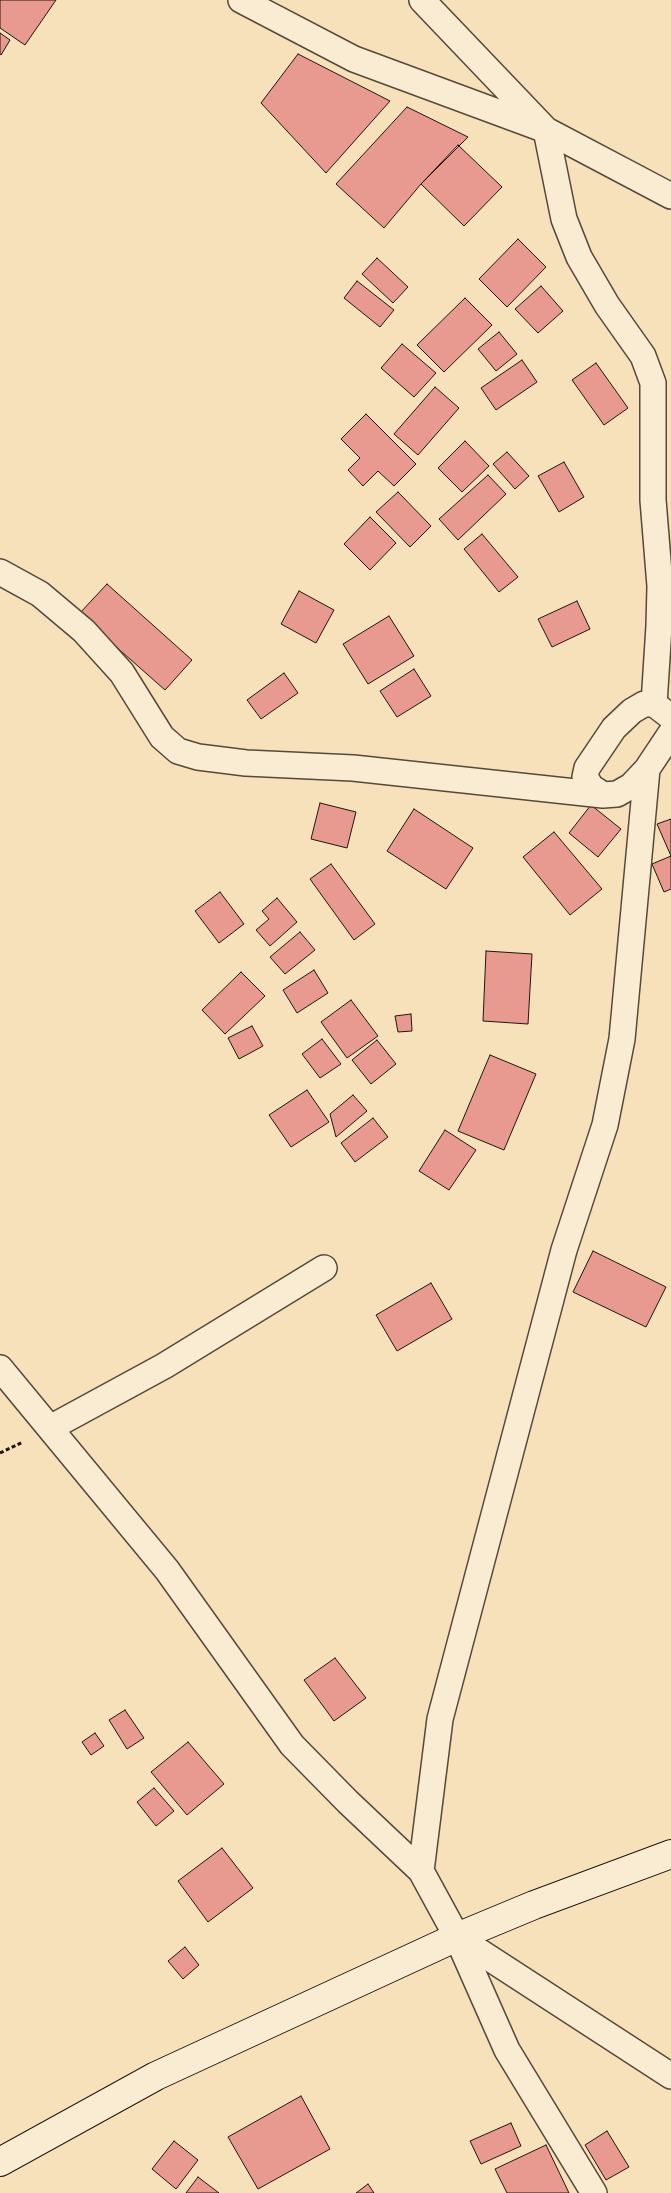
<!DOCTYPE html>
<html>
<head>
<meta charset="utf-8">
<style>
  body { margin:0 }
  canvas { display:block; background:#f7e1ba }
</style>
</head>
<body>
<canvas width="671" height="2193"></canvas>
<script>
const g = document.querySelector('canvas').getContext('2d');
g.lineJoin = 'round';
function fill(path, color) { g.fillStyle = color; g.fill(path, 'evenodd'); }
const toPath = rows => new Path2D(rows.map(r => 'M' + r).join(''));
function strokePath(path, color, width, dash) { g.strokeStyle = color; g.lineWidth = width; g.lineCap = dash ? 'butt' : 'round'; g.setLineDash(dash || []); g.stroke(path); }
const building = toPath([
  [0,0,56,0,25,45,0,28,0,0],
  [0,33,10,40,1,55,0,54,0,33],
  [298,54,390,101,326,173,261,103,298,54],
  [407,107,468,137,421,184,384,228,336,184,407,107],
  [458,145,502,187,464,226,421,184,458,145],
  [518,239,546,267,507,307,479,279,518,239],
  [377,258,408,287,393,303,362,274,377,258],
  [357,281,394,310,380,327,344,298,357,281],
  [541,286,563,311,538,333,515,309,541,286],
  [465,298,492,325,444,372,417,345,465,298],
  [499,332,517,354,496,371,478,349,499,332],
  [402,344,436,373,414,397,381,368,402,344],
  [522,360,537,382,496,410,481,388,522,360],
  [596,363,628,408,604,425,572,380,596,363],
  [435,387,459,408,418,455,394,434,435,387],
  [366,414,416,464,394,486,378,471,363,486,348,470,360,458,341,439,366,414],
  [465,441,489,466,462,492,438,468,465,441],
  [507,452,529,476,515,489,493,464,507,452],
  [564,462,584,497,559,512,538,476,564,462],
  [488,475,506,494,458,540,439,519,488,475],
  [398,492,431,526,410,547,376,512,398,492],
  [370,517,396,543,370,570,344,544,370,517],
  [482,534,518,577,499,592,464,549,482,534],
  [107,584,192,660,165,690,79,614,107,584],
  [299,591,334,610,316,643,281,624,299,591],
  [577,601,590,629,552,647,538,619,577,601],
  [389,616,414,656,368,684,343,644,389,616],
  [414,669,431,696,397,717,380,691,414,669],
  [284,673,298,693,261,719,247,700,284,673],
  [320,803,356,812,347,848,311,839,320,803],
  [591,805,621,829,598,857,569,833,591,805],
  [414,809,473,848,446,889,387,851,414,809],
  [671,819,671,889,664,892,652,864,671,856,657,824,671,819],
  [554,832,602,889,570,915,523,857,554,832],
  [331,864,375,924,354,940,310,879,331,864],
  [220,892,244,924,219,943,195,911,220,892],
  [277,898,297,922,270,946,256,930,269,919,262,911,277,898],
  [300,932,315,950,285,974,270,957,300,932],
  [486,951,532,954,528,1024,483,1021,486,951],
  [314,970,328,993,297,1013,283,990,314,970],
  [241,972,265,996,225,1034,202,1010,241,972],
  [351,1000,378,1036,347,1058,321,1022,351,1000],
  [411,1014,412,1031,398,1032,395,1016,411,1014],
  [252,1026,263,1046,239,1059,228,1038,252,1026],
  [322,1039,341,1064,320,1078,302,1054,322,1039],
  [377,1040,396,1064,371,1084,352,1060,377,1040],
  [490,1055,536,1074,504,1150,458,1131,490,1055],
  [307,1090,329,1122,291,1147,269,1115,307,1090],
  [353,1095,367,1111,336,1137,330,1114,353,1095],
  [373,1118,388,1137,355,1162,341,1143,373,1118],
  [445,1130,476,1150,449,1190,419,1171,445,1130],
  [593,1251,666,1287,646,1327,573,1292,593,1251],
  [431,1283,452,1319,397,1351,376,1315,431,1283],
  [335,1658,366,1698,334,1721,304,1680,335,1658],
  [125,1710,144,1738,127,1749,109,1720,125,1710],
  [95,1733,104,1746,91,1755,82,1742,95,1733],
  [188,1742,224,1784,187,1815,151,1772,188,1742],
  [154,1788,174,1811,156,1826,137,1802,154,1788],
  [222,1848,253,1888,208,1922,178,1881,222,1848],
  [185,1947,199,1965,183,1979,168,1961,185,1947],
  [301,2096,330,2149,258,2189,228,2137,301,2096],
  [511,2123,521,2146,481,2164,470,2141,511,2123],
  [607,2131,629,2167,606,2180,585,2145,607,2131],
  [174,2141,198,2160,176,2189,152,2169,174,2141],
  [546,2145,569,2193,507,2193,495,2169,546,2145],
  [198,2177,219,2193,186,2193,198,2177],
  [368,2184,374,2193,356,2193,368,2184]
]);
fill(building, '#e99a90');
strokePath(building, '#20160f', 1);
const street = toPath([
  [241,0,354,59,546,130,671,196],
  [422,0,546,130,564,219,579,257,607,305,643,356,653,383,653,500,660,586,659,626,654,704],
  [0,572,40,594,84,631,122,673,162,737,178,751,198,757,246,763,353,768,603,795],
  [671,717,654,704,644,704,632,711,614,728,587,768,585,777,591,787,603,795,617,794,631,786,647,769,671,733],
  [0,1368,167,1570,292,1745,348,1802,421,1871,457,1937,507,2050,594,2193],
  [50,1428,164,1366,324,1268],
  [421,1871,440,1719,564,1250,605,1125,622,1039,647,769],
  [457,1937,671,2076]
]);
const secondary = toPath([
  [0,2162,156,2076,457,1937,534,1905,671,1854]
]);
strokePath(street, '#56493a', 28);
strokePath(secondary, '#20160f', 30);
strokePath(toPath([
  [0,1453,23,1442]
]), '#20160f', 3, [4, 2.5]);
strokePath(street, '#faecd2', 25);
strokePath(secondary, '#faecd2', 28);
</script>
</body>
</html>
